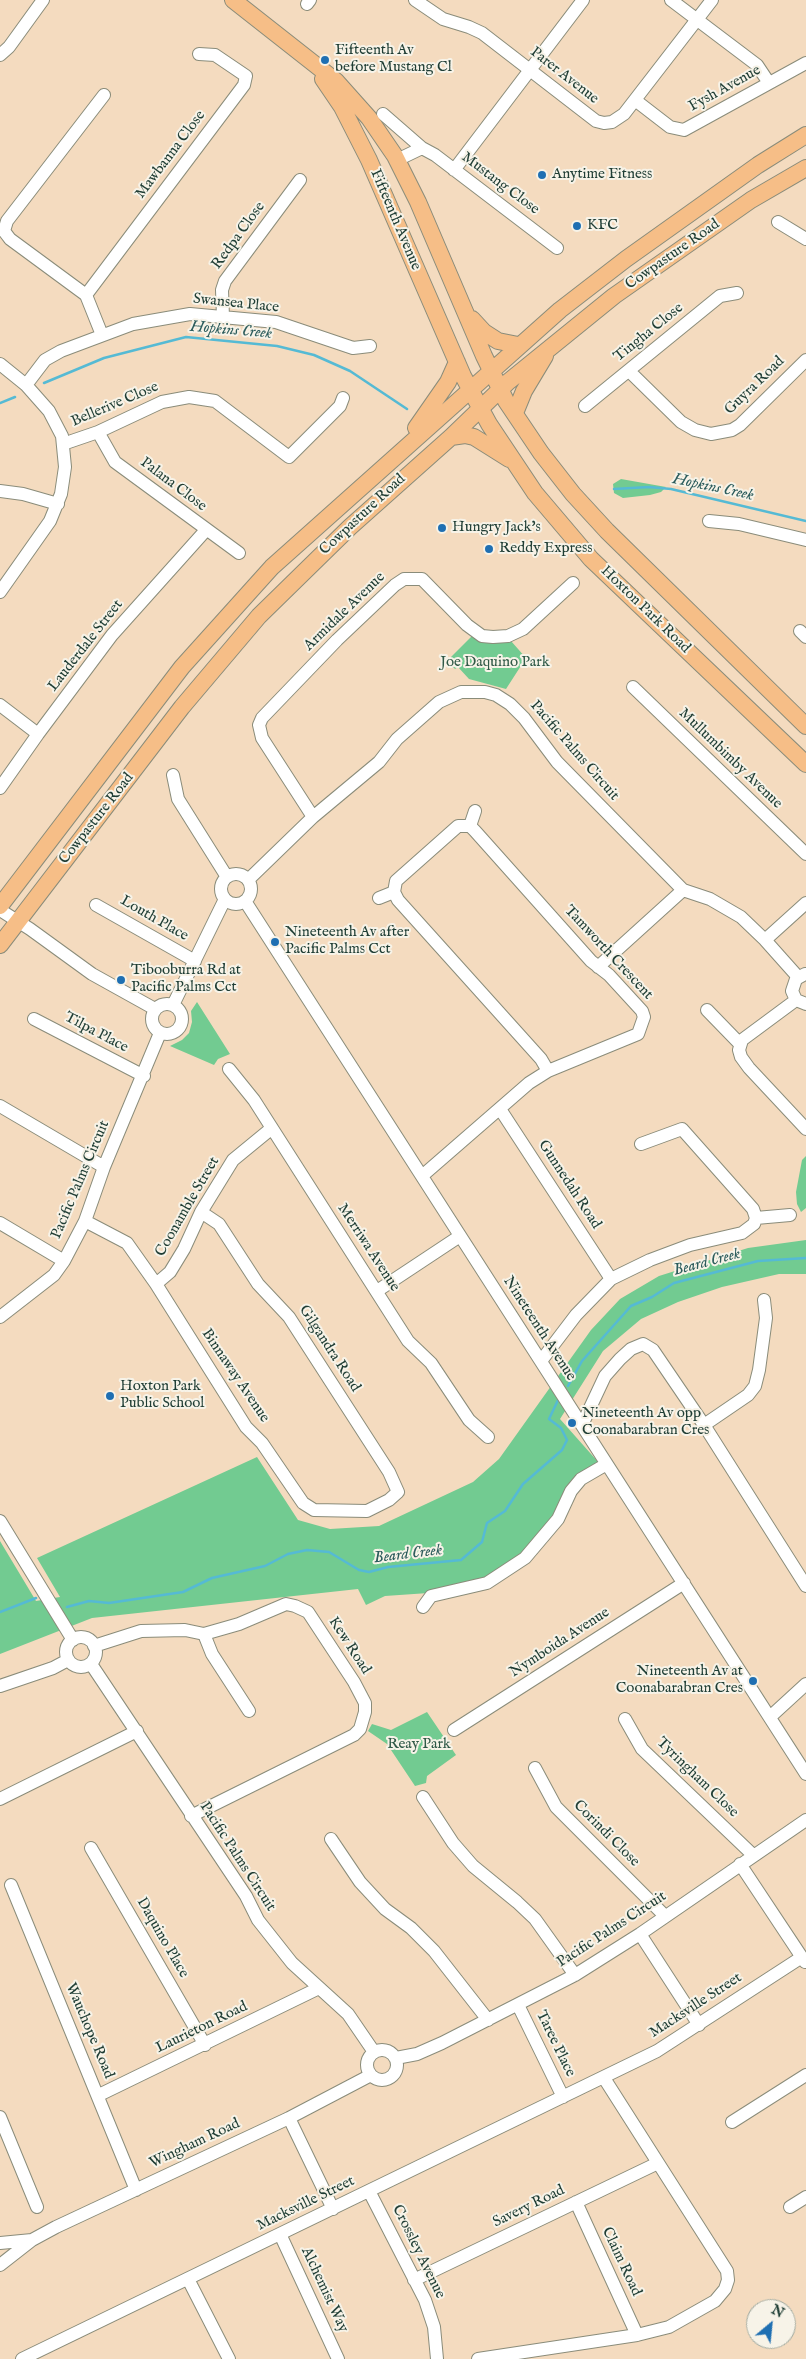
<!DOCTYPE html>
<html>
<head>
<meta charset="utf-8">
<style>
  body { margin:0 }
  #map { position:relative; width:806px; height:2359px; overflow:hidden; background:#f4dbbf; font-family:"IM FELL English",serif }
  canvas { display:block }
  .north { position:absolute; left:746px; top:2299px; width:50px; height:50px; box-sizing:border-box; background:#f7f3e8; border:1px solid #a1aaa0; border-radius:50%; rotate:28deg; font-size:14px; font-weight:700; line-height:20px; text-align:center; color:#1f3d34 }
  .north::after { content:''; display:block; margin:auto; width:18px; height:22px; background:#1f6fb2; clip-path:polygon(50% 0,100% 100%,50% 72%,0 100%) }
</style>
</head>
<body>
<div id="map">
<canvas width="806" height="2359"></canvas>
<div class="north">N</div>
</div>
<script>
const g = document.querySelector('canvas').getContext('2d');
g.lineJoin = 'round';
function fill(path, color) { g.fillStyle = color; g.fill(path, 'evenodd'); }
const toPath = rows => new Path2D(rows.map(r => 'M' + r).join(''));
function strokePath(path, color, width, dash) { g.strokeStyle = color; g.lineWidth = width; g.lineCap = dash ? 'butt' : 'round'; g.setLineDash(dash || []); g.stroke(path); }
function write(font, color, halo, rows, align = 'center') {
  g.font = font + ' "IM FELL English",serif'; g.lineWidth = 4; g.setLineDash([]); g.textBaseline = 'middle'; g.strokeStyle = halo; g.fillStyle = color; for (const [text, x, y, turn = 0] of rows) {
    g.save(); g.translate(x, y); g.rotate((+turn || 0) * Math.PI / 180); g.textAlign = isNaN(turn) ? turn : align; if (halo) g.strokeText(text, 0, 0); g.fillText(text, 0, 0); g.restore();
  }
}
fill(toPath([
  [621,479,666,487,661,492,650,495,623,498,614,493,613,484],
  [472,636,511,641,526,658,506,689,469,679,458,667,455,669,447,661],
  [197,1002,230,1054,218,1059,214,1065,170,1046,182,1040,189,1033,192,1022,191,1011],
  [806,1156,806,1208,801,1212,797,1204,796,1192,802,1160],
  [806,1240,806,1274,779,1274,722,1287,678,1302,641,1319,603,1351,560,1419,599,1463,578,1489,552,1532,495,1579,443,1592,385,1596,366,1605,358,1589,92,1618,0,1654,0,1541,36,1601,60,1597,37,1558,257,1457,298,1520,330,1529,379,1526,473,1482,499,1459,591,1330,620,1299,659,1276,748,1248],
  [427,1712,456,1755,427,1776,426,1783,415,1786,387,1744,368,1731,372,1724,391,1730]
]), '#72cb91');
strokePath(toPath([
  [44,383,104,358,186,337,277,346,314,355,350,371,407,409],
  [0,403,15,397],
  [614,489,649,487,671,489,806,521],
  [568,1386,582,1361,631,1306,652,1297,674,1283,758,1261,806,1258],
  [67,1607,89,1601,109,1603,183,1592,212,1578,265,1566,288,1554,307,1550,329,1552,359,1570,369,1572,388,1567,461,1560,482,1542,487,1523,505,1511,523,1484,562,1450,567,1440,561,1428,549,1419,559,1398],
  [0,1612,36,1598]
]), '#55bad4', 2.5);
const minor = toPath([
  [415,0,443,19,469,27,482,33,596,121,604,123,612,122,624,114,712,0],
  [671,0,757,65,769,83],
  [307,4,310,0],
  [0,55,9,47,43,0],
  [635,100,670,127,684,130,806,63],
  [383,114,422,148,435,155,557,248],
  [397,160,422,148],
  [454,170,583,0],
  [778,222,806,239],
  [86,295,244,85,246,76,215,55,199,54],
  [223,317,222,290,225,281,300,180],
  [102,335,86,295,10,239,4,231,7,221,104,95],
  [0,364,26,385,49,411,62,436,65,467,61,494,50,521,0,592],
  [629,371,681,422,695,430,711,434,732,430,740,425,806,360],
  [26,385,45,360,61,351,133,324,190,314,276,322,353,348,370,346],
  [585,406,720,296,737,293],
  [98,432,115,462,239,553],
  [63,444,98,432,162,402,189,397,215,401,289,457,340,406,343,398],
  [0,491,23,494,58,504],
  [709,521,739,524,806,540],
  [800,631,806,637],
  [633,687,806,854],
  [0,705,38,734],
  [173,775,178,799,227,877],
  [0,788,38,734,112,635,206,530],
  [313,817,262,738,259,725,262,718,337,640,395,585,404,579,422,579,467,625,482,636,493,637,508,636,523,629,573,583],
  [470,826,475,811],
  '221 889a15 15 0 1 1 30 0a15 15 0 1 1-30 0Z',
  [248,880,313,817,379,762,397,739,439,702,461,692,485,692,496,695,510,704,524,718,557,762,683,890,710,899,741,917,765,940,798,977],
  [379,898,394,892],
  [245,901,806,1774],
  [96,905,195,961],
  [0,910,30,929,92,974,155,1009],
  [765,940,806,903],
  [598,967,683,890],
  [805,974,796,979,792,991,796,1000,806,1004],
  [796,1000,742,1040,739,1050,741,1057,749,1068,806,1129],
  '152 1019a15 15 0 1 1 30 0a15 15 0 1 1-30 0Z',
  [173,1005,225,899],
  [707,1010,740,1044],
  [34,1019,144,1076],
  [229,1069,254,1100,408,1341,431,1363,469,1420,488,1437],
  [0,1106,104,1167],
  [500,1109,611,1279],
  [422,1176,529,1083,548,1071,638,1034,644,1017,642,1011,609,975,591,961,475,831,470,826,458,826,396,881,394,892,398,900,541,1059,548,1071],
  [756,1218,790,1215],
  [85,1221,127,1243,156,1284,246,1427,262,1443,303,1503,314,1510,367,1511,389,1500,398,1492,389,1472,289,1317,258,1284,219,1224,201,1212],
  [0,1223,64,1261],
  [156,1284,170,1272,184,1249,201,1212,233,1160,272,1128],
  [377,1291,460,1236],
  [0,1317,54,1275,64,1261,85,1221,104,1167,160,1033],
  [541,1361,576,1315,611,1279,650,1260,690,1245,742,1233,754,1224,756,1218,753,1209,682,1129,641,1144],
  [582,1425,605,1376,620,1359,631,1349,643,1344,653,1350,704,1425,806,1586],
  [704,1425,748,1395,755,1386,759,1370,766,1318,764,1300],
  [0,1521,73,1640],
  [423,1607,431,1596,487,1583,525,1558,558,1519,571,1491,581,1479,605,1465],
  [204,1634,212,1654,249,1711],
  '66 1652a15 15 0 1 1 30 0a15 15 0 1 1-30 0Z',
  [94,1646,141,1631,185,1630,204,1634,239,1624,286,1604,295,1606,308,1612,354,1682,365,1703,365,1712,360,1729,354,1735,191,1816],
  [91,1664,246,1896,258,1920,292,1963,348,2014,374,2052],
  [0,1686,53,1668,68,1660],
  [770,1717,806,1684],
  [625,1719,642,1749,753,1855],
  [454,1730,684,1583],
  [535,1768,556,1807,665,1916],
  [423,1797,453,1843,473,1866,517,1902,535,1919,575,1975],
  [0,1799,137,1731],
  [331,1839,360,1882,385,1909,411,1928,434,1951,488,2020],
  [91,1848,205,2045],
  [740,1864,805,1962],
  [11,1885,136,2190],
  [640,1934,699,2025],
  [518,2005,563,2097],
  '367 2065a15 15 0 1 1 30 0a15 15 0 1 1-30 0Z',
  [396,2058,417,2054,442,2043,575,1975,640,1934,806,1820],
  [99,2095,319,1988],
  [0,2117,37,2207],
  [289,2118,333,2209],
  [732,2122,806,2075],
  [369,2191,425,2300,434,2327,437,2359],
  [576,2202,637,2335],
  [790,2207,806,2197],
  [280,2234,338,2359],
  [0,2243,32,2240],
  [0,2265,32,2240,56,2227,289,2118,371,2075],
  [188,2279,229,2359],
  [414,2280,658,2163],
  [22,2359,657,2051,802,1957],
  [478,2359,637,2335,669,2327,715,2301,725,2289,728,2280,727,2271,604,2078]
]);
const major = toPath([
  [233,0,336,81,369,118,395,156,418,202,484,356,506,401,541,453,573,494,607,531,806,726],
  [323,79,342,107,369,160,463,376,489,424,535,493,591,559,806,764],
  [472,319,484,332,498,341,518,345],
  [515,413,524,391,545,356],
  [416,428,448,382,457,362],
  [451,437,465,435,474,437,509,459],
  [0,906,182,667,272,567,560,310,626,259,758,165,806,135],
  [0,945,182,707,259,616,350,527,451,437,508,382,614,296,751,200,806,168]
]);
strokePath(minor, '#8a8c7a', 14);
strokePath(major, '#8a8c7a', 18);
strokePath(minor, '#fff', 12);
strokePath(major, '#f6be87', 16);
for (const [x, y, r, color] of [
  [325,60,5,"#1f6fb2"],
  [542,175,5,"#1f6fb2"],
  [577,226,5,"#1f6fb2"],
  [442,528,5,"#1f6fb2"],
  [489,549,5,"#1f6fb2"],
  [275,942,5,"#1f6fb2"],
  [121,980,5,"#1f6fb2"],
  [110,1396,5,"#1f6fb2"],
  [572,1423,5,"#1f6fb2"],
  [753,1681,5,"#1f6fb2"]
]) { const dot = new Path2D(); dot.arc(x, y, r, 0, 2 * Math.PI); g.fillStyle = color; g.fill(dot); strokePath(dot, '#f7f3e8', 2); }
write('15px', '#1f3d34', '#f7f3e8', [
  ["Fifteenth Av",335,51],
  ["before Mustang Cl",335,68],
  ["Anytime Fitness",552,175],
  ["KFC",587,226],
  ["Hungry Jack's",452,528],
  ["Reddy Express",499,549],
  ["Nineteenth Av after",285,933],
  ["Pacific Palms Cct",285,950],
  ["Tibooburra Rd at",131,971],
  ["Pacific Palms Cct",131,988],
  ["Hoxton Park",120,1387],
  ["Public School",120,1404],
  ["Nineteenth Av opp",582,1414],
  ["Coonabarabran Cres",582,1431],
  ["Nineteenth Av at",743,1672,"right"],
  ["Coonabarabran Cres",743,1689,"right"]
], 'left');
write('15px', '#1f3d34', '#f7f3e8', [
  ["Parer Avenue",564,76,38],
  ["Fysh Avenue",725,89,-29],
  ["Mawbanna Close",171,155,-53],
  ["Mustang Close",500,184,37],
  ["Fifteenth Avenue",395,220,67],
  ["Redpa Close",239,236,-54],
  ["Cowpasture Road",673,255,-35],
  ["Swansea Place",236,304,6],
  ["Tingha Close",649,333,-39],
  ["Guyra Road",755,386,-44],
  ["Bellerive Close",115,405,-23],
  ["Palana Close",173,485,37],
  ["Cowpasture Road",363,515,-43],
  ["Hoxton Park Road",645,610,44],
  ["Armidale Avenue",345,612,-44],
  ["Lauderdale Street",86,646,-52],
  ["Pacific Palms Circuit",574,751,49],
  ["Mullumbimby Avenue",730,759,44],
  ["Cowpasture Road",97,819,-52],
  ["Louth Place",154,919,30],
  ["Tamworth Crescent",608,953,47],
  ["Tilpa Place",96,1033,28],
  ["Pacific Palms Circuit",81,1180,-67],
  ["Gunnedah Road",569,1185,57],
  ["Coonamble Street",188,1207,-60],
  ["Merriwa Avenue",368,1248,57],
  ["Nineteenth Avenue",539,1329,57],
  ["Gilgandra Road",329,1349,57],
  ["Binnaway Avenue",235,1376,56],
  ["Nymboida Avenue",560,1643,-33],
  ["Kew Road",349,1646,57],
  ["Tyringham Close",697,1778,44],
  ["Corindi Close",606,1834,45],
  ["Pacific Palms Circuit",237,1857,57],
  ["Pacific Palms Circuit",612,1930,-33],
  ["Daquino Place",162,1938,60],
  ["Macksville Street",696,2006,-33],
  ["Laurieton Road",202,2028,-26],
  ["Wauchope Road",89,2031,67],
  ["Taree Place",555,2044,64],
  ["Wingham Road",195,2144,-25],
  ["Macksville Street",306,2204,-26],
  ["Savery Road",529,2207,-26],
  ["Crossley Avenue",418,2252,64],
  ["Claim Road",621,2262,65],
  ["Alchemist Way",324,2290,65]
]);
write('15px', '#305947', '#f7f3e8', [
  ["Joe Daquino Park",495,663],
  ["Reay Park",419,1745]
]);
write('italic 16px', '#2c5c5c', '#f7f3e8', [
  ["Hopkins Creek",231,331,5],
  ["Hopkins Creek",713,488,12],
  ["Beard Creek",707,1263,-15],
  ["Beard Creek",408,1555,-7]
]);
</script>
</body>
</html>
